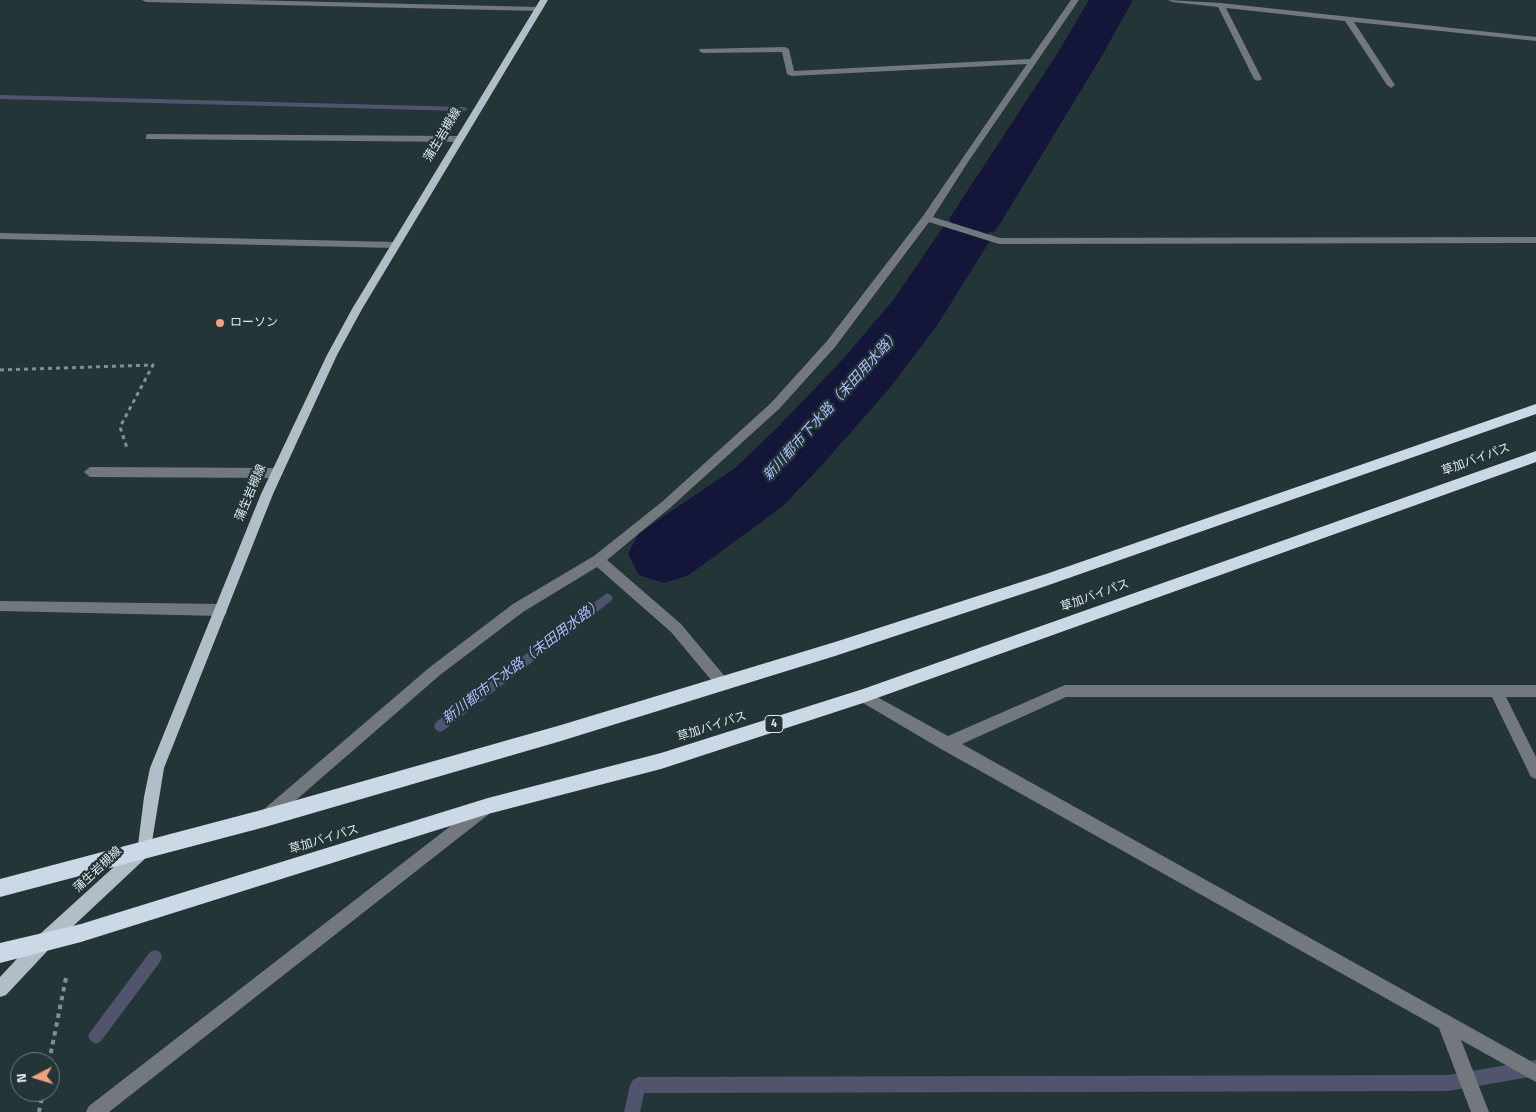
<!DOCTYPE html>
<html>
<head>
<meta charset="utf-8">
<style>
  body { margin:0 }
  #map { position:relative; width:1536px; height:1112px; overflow:hidden; background:#243538; font-family:"Titillium Web",sans-serif }
  canvas { display:block }
  .north { position:absolute; left:10px; top:1052px; width:50px; height:50px; box-sizing:border-box; background:#243538; border:1px solid #6e7c7f; border-radius:50%; rotate:265deg; font-size:14px; font-weight:700; line-height:20px; text-align:center; color:#dde7e9 }
  .north::after { content:''; display:block; margin:auto; width:18px; height:22px; background:#f1a17d; clip-path:polygon(50% 0,100% 100%,50% 72%,0 100%) }
</style>
</head>
<body>
<div id="map">
<canvas width="1536" height="1112"></canvas>
<div class="north">N</div>
</div>
<script>
const g = document.querySelector('canvas').getContext('2d');
g.lineJoin = 'round';
const toPath = rows => new Path2D(rows.map(r => 'M' + r).join(''));
function fill(path, color) { g.fillStyle = color; g.fill(path, 'evenodd'); }
function strokePath(path, color, width, dash) { g.strokeStyle = color; g.lineWidth = width; g.lineCap = dash ? 'butt' : 'round'; g.setLineDash(dash || []); g.stroke(path); }
function write(font, color, halo, rows, align = 'center') {
  g.font = font + ' "Titillium Web","Noto Sans JP",sans-serif'; g.lineWidth = 4.5; g.setLineDash([]); g.textBaseline = 'middle'; g.strokeStyle = halo; g.fillStyle = color; for (const [text, x, y, turn = 0] of rows) {
    g.save(); g.translate(x, y); g.rotate((+turn || 0) * Math.PI / 180); g.textAlign = isNaN(turn) ? turn : align; if (halo) g.strokeText(text, 0, 0); g.fillText(text, 0, 0); g.restore();
  }
}
fill(toPath([
  [0,95,464,107,468,109,464,111,0,99,0,95],
  [664,549,668,551,670,554,668,557,654,568,646,568,644,565,646,562,664,549],
  [607,593,611,595,613,598,611,601,444,730,440,732,436,730,434,726,436,722,607,593],
  [155,950,160,952,162,957,160,962,101,1041,96,1044,91,1041,88,1036,91,1031,150,952,155,950],
  [1536,1060,1536,1076,1448,1091,644,1093,640,1112,624,1112,630,1085,633,1080,638,1077,1448,1075,1536,1060]
]), '#50556d');
fill(toPath([
  [1089,0,1133,0,1103,54,1003,219,995,231,987,233,991,239,936,327,888,390,822,465,783,506,689,575,664,583,639,575,628,554,639,533,735,468,776,429,844,358,894,299,943,227,952,224,949,219,1057,54,1089,0]
]), '#131638');
strokePath(toPath([
  [0,370,153,365,120,427,127,448]
]), '#839093', 3, [4, 4]);
strokePath(toPath([
  [49,1062,66,978],
  [39,1112,43,1092]
]), '#839093', 4, [4.5, 4.5]);
fill(toPath([
  [142,0,246,0,539,7,543,9,539,11,146,2,142,0],
  [1071,0,1079,0,968,162,933,217,1000,238,1536,237,1536,243,999,244,929,222,835,347,779,409,671,507,607,560,681,624,727,679,729,683,727,687,722,689,717,687,671,632,597,567,523,612,440,675,273,820,268,822,263,820,261,815,263,810,430,667,513,604,594,556,663,501,771,403,827,341,923,216,1027,64,791,76,787,74,782,52,703,53,699,51,700,49,785,47,789,49,794,71,1030,59,1071,0],
  [1168,0,1221,3,1536,37,1536,41,1354,22,1395,85,1391,88,1387,85,1345,21,1226,8,1262,79,1258,81,1254,79,1218,7,1172,2,1168,0],
  [149,134,459,136,463,139,459,142,146,139,146,135,149,134],
  [0,233,396,242,401,245,396,248,0,239,0,233],
  [90,467,277,468,283,473,277,478,90,477,84,472,90,467],
  [0,601,221,604,226,606,227,610,226,614,221,616,0,611,0,601],
  [1065,685,1536,685,1536,697,1506,697,1536,757,1536,779,1531,777,1492,697,1066,697,962,744,1536,1064,1536,1082,1461,1040,1489,1112,1471,1112,1439,1028,941,749,858,700,856,696,858,692,863,690,868,692,948,736,1065,685],
  [484,802,489,804,491,809,489,814,109,1112,86,1112,89,1106,479,804,484,802]
]), '#72787d');
fill(toPath([
  [540,0,548,0,362,309,337,355,290,457,273,494,164,768,150,854,52,946,6,995,0,997,0,977,40,934,138,845,144,797,150,768,261,494,327,355,352,309,540,0]
]), '#b1bdc7');
fill(toPath([
  [1536,404,1536,414,1046,586,835,656,561,741,265,827,0,897,0,879,265,809,561,725,835,642,1046,574,1536,404],
  [1536,451,1536,462,863,703,661,769,488,814,81,942,0,963,0,943,81,924,488,798,661,753,863,689,1536,451]
]), '#cad9e5');
for (const [x, y, r, color] of [
  [220,323,5,"#f1a17d"]
]) { const dot = new Path2D(); dot.arc(x, y, r, 0, 2 * Math.PI); g.fillStyle = color; g.fill(dot); strokePath(dot, '#243538', 2); }
for (const [x, y, w] of [
  [774,724,18]
]) { const box = new Path2D(); box.roundRect(x - w / 2, y - 8.5, w, 17, 4); g.fillStyle = '#243538'; g.fill(box); strokePath(box, '#dde7e9', 1); }
write('bold 11px', '#dde7e9', null, [
  ["4",774,724]
]);
write('12px', '#dde7e9', '#243538', [
  ["蒲生岩槻線",443,135,-59],
  ["草加バイパス",1476,460,-20],
  ["蒲生岩槻線",251,493,-67],
  ["草加バイパス",1095,596,-20],
  ["草加バイパス",712,727,-18],
  ["草加バイパス",324,840,-17],
  ["蒲生岩槻線",98,870,-43]
]);
write('12px', '#dde7e9', '#243538', [
  ["ローソン",230,323]
], 'left');
write('italic 14px', '#aebafc', '#243538', [
  ["新川都市下水路（末田用水路）",832,406,-48],
  ["新川都市下水路（末田用水路）",523,662,-37]
]);
</script>
</body>
</html>
